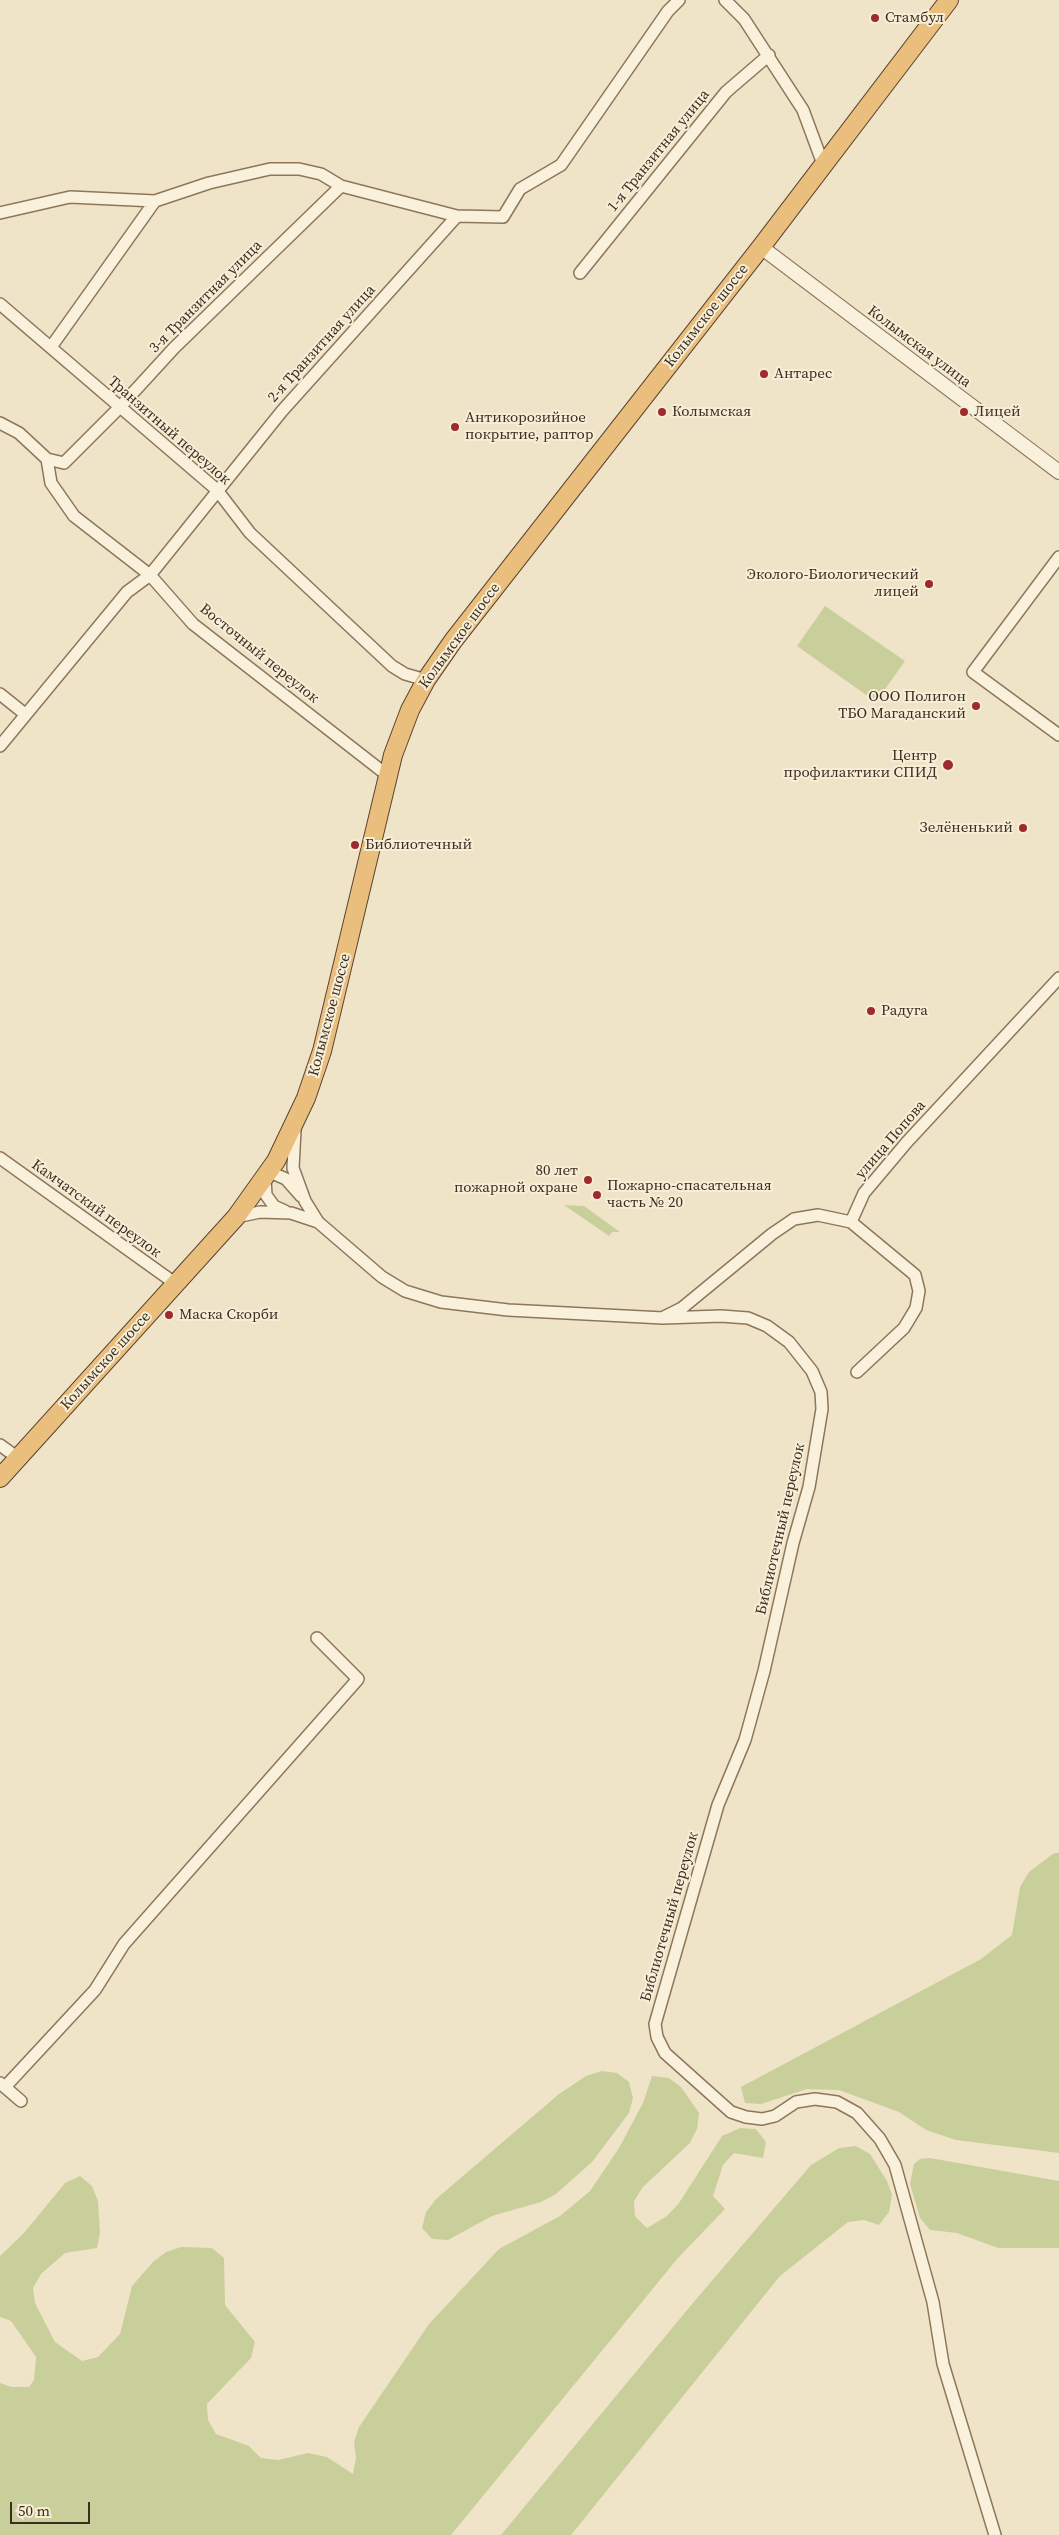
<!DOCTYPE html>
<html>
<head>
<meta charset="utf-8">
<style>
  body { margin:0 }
  #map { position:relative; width:1059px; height:2535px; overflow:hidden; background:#f0e4c8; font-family:"Source Serif 4",serif }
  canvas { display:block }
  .scale { position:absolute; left:10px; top:2502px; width:80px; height:22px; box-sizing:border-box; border:2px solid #3d2e20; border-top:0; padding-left:6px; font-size:15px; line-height:18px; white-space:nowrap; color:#3d2e20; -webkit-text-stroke:4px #f7eed8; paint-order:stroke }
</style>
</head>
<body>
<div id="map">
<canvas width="1059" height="2535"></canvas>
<div class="scale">50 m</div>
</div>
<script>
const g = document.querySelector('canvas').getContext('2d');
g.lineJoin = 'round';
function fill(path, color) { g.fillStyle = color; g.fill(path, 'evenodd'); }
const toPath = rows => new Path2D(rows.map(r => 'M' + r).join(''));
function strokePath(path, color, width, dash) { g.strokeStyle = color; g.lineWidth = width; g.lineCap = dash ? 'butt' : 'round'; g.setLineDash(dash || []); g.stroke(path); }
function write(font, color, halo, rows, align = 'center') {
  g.font = font + ' "Source Serif 4",serif'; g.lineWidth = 4; g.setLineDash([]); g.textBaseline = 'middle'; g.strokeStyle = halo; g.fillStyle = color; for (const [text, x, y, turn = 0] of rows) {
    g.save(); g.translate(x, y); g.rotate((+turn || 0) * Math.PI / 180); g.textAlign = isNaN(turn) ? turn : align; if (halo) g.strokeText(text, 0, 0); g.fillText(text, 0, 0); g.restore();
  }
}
fill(toPath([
  [825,606,905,661,876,702,797,646],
  [564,1205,584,1206,620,1232,612,1232,609,1236],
  [1054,1853,1059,1853,1059,2153,956,2140,926,2130,899,2112,839,2090,807,2089,761,2104,745,2103,741,2087,981,1959,1012,1935,1020,1887,1029,1872],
  [602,2071,617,2073,629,2082,633,2098,629,2113,592,2162,556,2194,541,2202,492,2216,448,2240,432,2239,422,2228,426,2212,436,2199,559,2094,586,2076],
  [652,2076,669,2078,681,2087,699,2113,697,2129,690,2143,643,2187,634,2201,635,2216,647,2228,667,2216,679,2203,722,2136,740,2128,756,2129,766,2142,763,2158,734,2153,723,2165,713,2196,725,2209,678,2258,451,2535,0,2535,0,2383,12,2387,29,2387,34,2380,36,2357,11,2321,0,2317,0,2256,24,2233,65,2183,80,2176,92,2186,98,2201,100,2233,97,2248,65,2253,41,2274,33,2288,35,2303,55,2342,82,2361,98,2357,120,2334,132,2286,153,2262,166,2252,181,2247,212,2248,224,2258,225,2305,255,2342,251,2358,207,2404,208,2420,216,2434,249,2446,261,2458,278,2460,308,2453,327,2457,353,2474,356,2458,354,2442,359,2427,429,2324,499,2249,560,2216,590,2191,619,2148,643,2103],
  [856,2146,870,2154,887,2181,892,2195,889,2212,879,2225,864,2220,848,2222,780,2276,571,2535,501,2535,692,2304,811,2165,839,2148],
  [930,2158,1059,2181,1059,2248,998,2248,957,2233,930,2230,920,2218,910,2184,914,2164,920,2159]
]), '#c9cf9b');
const minor = toPath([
  [725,0,744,19,803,110,823,164],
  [0,213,70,197,155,201],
  [580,273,726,92,769,55],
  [0,304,217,490,250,533,392,666,405,674,426,680],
  [51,347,155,201,209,183,270,169,299,169,321,174,341,186],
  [0,423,19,433,47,459,64,463,120,407,174,348,341,186,457,216],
  [47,459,51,483,74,516,150,575,193,624,387,775],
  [1059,557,973,672,1059,735],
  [0,694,25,714],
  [0,746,127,592,150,575,282,411,457,216,503,217,520,189,561,165,668,11,679,0],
  [295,1130,293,1168,305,1201,318,1222,382,1277,405,1291,441,1302,508,1310,663,1318,721,1316,748,1318,767,1326,789,1342,812,1371,821,1392,822,1409,809,1487,793,1543,764,1671,745,1740,718,1805,655,2024,657,2037,665,2053,731,2112,746,2117,762,2119,775,2116,796,2102,815,2099,837,2102,857,2113,880,2139,895,2165,933,2302,943,2364,995,2535],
  [0,1158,176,1284],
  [270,1172,286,1179,301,1196],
  [265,1179,266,1195,274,1206,285,1211],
  [236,1217,260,1212,291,1213,318,1222],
  [851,1222,864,1193,907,1142,1059,978],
  [664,1317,682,1308,772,1234,794,1219,818,1215,851,1222,915,1275,919,1291,916,1308,904,1328,857,1372],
  [0,1445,18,1458],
  [0,2083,21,2101],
  [5,2087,95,1990,124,1944,358,1679,317,1638]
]);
const tertiary = toPath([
  [761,247,1059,472]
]);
const trunk = toPath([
  [0,1478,236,1217,276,1161,306,1098,322,1051,393,755,410,710,426,680,453,641,761,247,949,0]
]);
strokePath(minor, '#8d765c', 14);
strokePath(tertiary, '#8d765c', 16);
strokePath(trunk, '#5b4430', 20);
strokePath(minor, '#faf1dc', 11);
strokePath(tertiary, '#faf1dc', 14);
strokePath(trunk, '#eabe7c', 18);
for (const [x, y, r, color] of [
  [875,18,5,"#9e2a2b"],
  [764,374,5,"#9e2a2b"],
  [662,412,5,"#9e2a2b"],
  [964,412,5,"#9e2a2b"],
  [455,427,5,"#9e2a2b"],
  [929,584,5,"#9e2a2b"],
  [976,706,5,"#9e2a2b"],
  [948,765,6,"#9e2a2b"],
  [1023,828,5,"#9e2a2b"],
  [355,845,5,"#9e2a2b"],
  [871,1011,5,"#9e2a2b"],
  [588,1180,5,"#9e2a2b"],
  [597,1195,5,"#9e2a2b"],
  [169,1315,5,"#9e2a2b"]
]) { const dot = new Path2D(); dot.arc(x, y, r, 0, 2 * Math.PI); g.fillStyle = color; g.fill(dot); strokePath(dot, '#f7eed8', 2); }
write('15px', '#3d2e20', '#f7eed8', [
  ["Стамбул",885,18],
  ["Антарес",774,374],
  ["Колымская",672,412],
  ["Лицей",974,412],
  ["Антикорозийное",465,418],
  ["покрытие, раптор",465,435],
  ["Эколого-Биологический",919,575,"right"],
  ["лицей",919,592,"right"],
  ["ООО Полигон",966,697,"right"],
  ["ТБО Магаданский",966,714,"right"],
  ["Центр",937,756,"right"],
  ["профилактики СПИД",937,773,"right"],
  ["Зелёненький",1013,828,"right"],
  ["Библиотечный",365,845],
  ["Радуга",881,1011],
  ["80 лет",578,1171,"right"],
  ["пожарной охране",578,1188,"right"],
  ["Пожарно-спасательная",607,1186],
  ["часть № 20",607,1203],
  ["Маска Скорби",179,1315]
], 'left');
write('15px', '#3d2e20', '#f7eed8', [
  ["1-я Транзитная улица",659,151,-51],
  ["3-я Транзитная улица",206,297,-45],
  ["Колымское шоссе",707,316,-52],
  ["2-я Транзитная улица",322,344,-48],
  ["Колымская улица",919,347,37],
  ["Транзитный переулок",169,431,41],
  ["Колымское шоссе",460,636,-54],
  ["Восточный переулок",259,654,39],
  ["Колымское шоссе",330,1015,-75],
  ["улица Попова",891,1140,-49],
  ["Камчатский переулок",96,1209,36],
  ["Колымское шоссе",106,1361,-48],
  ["Библиотечный переулок",781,1529,-77],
  ["Библиотечный переулок",670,1917,-74]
]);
</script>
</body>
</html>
